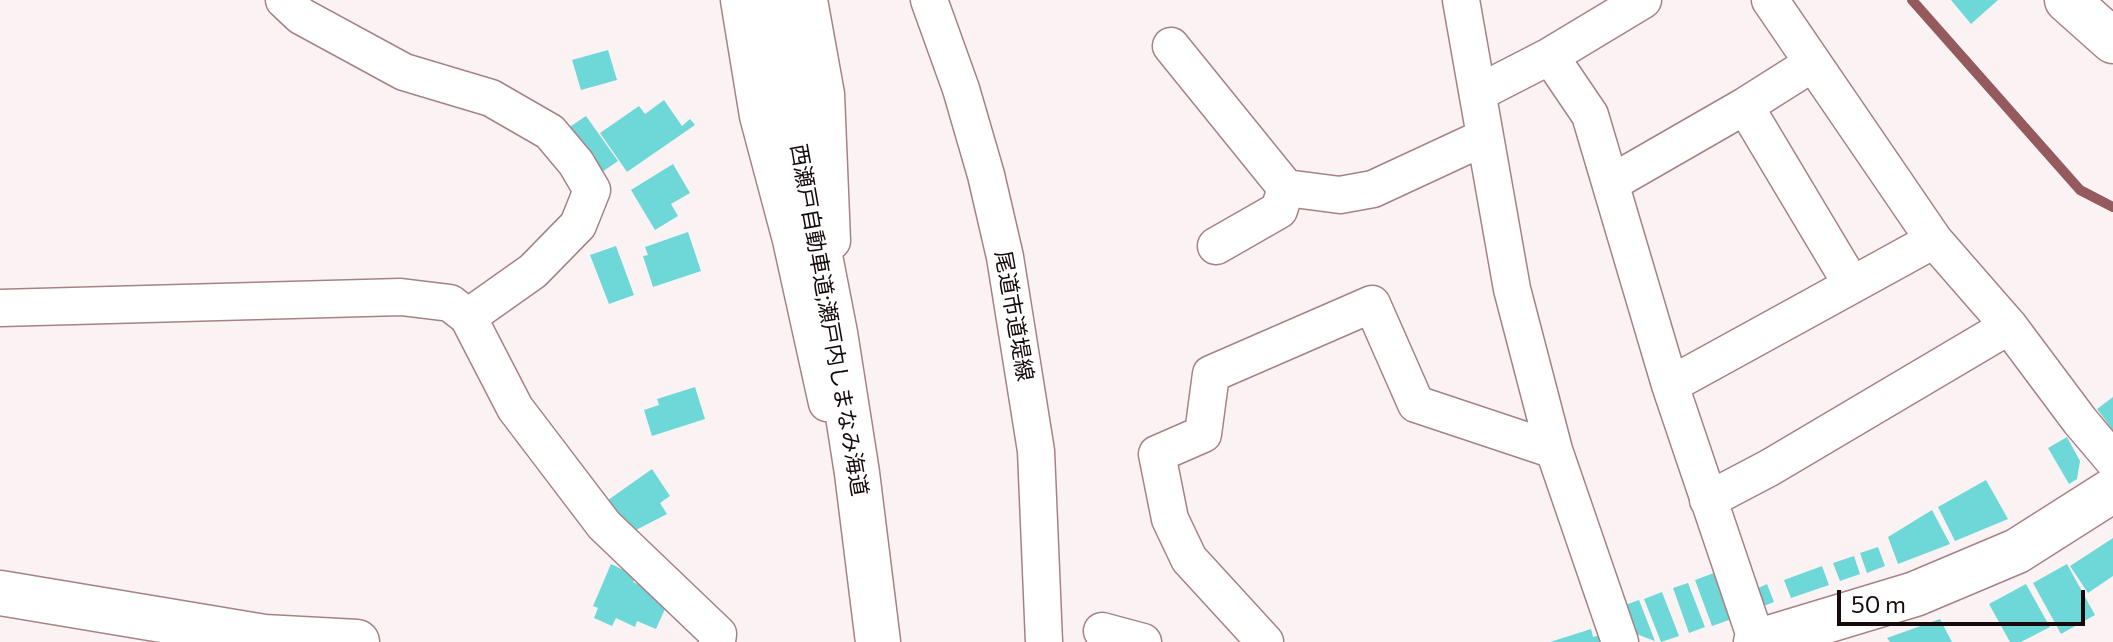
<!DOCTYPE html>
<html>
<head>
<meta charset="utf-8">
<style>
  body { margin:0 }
  #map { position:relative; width:2113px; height:642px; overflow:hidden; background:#fbf3f3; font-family:Commissioner,sans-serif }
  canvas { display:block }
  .scale { position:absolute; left:1837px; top:590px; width:248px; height:36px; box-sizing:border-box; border:4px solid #170a0b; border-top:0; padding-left:10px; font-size:24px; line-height:28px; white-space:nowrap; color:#170a0b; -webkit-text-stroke:6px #fff; paint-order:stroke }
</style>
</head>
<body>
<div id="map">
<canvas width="2113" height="642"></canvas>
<div class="scale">50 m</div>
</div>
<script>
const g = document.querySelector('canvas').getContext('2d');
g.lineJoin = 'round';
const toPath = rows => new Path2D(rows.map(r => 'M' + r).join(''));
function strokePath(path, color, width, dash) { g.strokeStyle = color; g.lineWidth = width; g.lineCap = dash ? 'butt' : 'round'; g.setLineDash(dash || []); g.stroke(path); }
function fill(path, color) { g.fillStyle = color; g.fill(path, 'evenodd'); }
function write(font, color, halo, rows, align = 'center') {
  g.font = font + ' Commissioner,"Noto Sans JP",sans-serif'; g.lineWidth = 8; g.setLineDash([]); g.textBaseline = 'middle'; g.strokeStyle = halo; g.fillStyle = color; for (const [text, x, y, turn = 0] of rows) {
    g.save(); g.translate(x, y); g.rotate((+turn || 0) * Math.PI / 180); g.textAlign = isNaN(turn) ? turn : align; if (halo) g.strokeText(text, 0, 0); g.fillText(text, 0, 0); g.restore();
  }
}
strokePath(toPath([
  [1912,0,2080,190,2113,207]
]), '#955a5e', 10);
fill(toPath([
  [1951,0,1998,0,1971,24],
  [608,50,617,80,581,90,572,60],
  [664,100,682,126,690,119,695,125,627,172,600,133,639,106,645,114],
  [586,116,618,161,602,172,588,151,565,130],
  [673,164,690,193,671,204,678,216,655,230,631,190],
  [688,232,701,271,653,287,643,256,648,255,645,247],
  [616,246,634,295,609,304,590,255],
  [695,387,705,419,652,436,644,410,659,405,657,399],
  [2113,397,2113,430,2097,409],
  [2067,437,2080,461,2077,479,2069,484,2048,448],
  [652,469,670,496,660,503,667,514,634,531,608,500],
  [1986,480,2008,519,1955,541,1938,507],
  [1932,510,1950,544,1898,564,1888,537],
  [2113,538,2113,576,2088,593,2070,566],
  [1878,547,1885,566,1867,573,1860,553],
  [1854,556,1860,574,1840,581,1833,563],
  [611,564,636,576,633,582,670,598,656,629,637,621,635,627,616,618,612,626,594,618,598,608,593,606],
  [2067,564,2095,615,2061,634,2033,583],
  [1822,566,1829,585,1791,598,1784,580],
  [1714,573,1732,619,1712,626,1695,580],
  [1688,583,1705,627,1689,633,1673,588],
  [1767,584,1774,602,1761,607,1754,590],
  [2026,584,2050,627,2021,642,2010,642,1989,604],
  [1662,592,1679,636,1661,642,1644,599],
  [1639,600,1655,641,1636,634,1625,605],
  [1940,619,1952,642,1890,642,1887,638],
  [1591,629,1593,637,1601,635,1607,642,1550,642]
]), '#6ed7d8');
const minor = toPath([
  [284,0,301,16,404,72,491,98,550,132,576,163,592,190,578,225,533,271,468,317],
  [739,0,758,116,791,240,827,403],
  [809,0,826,94,832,241],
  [929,0,961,89,986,175,1005,257,1036,451,1044,642],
  [1461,0,1512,289,1554,450,1620,642],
  [1770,0,1934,240,2009,326,2080,421,2113,460],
  [1171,46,1286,188,1340,195,1373,189,1485,137],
  [1550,56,1590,115,1670,385,1757,642],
  [1478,93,1550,56,1643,0],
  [1745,106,1852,285],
  [1611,183,1745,106,1813,63],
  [1216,246,1279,210,1286,188],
  [0,308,401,297,450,303,468,317,515,408,604,525,718,634,717,642],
  [1670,385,1934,240],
  [1708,500,1769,468,2009,326],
  [1102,631,1143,642],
  [1265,642,1189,559,1170,519,1157,454,1203,434,1211,374,1372,304,1416,404,1554,450]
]);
const major = toPath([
  [2067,0,2113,41],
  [0,593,264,637,357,642]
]);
const highway = toPath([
  [770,0,835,333,857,473,878,642],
  [1756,642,1915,594,2017,551,2113,490]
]);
strokePath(minor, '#a78284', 39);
strokePath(major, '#a78284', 47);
strokePath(highway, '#a78284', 47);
strokePath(minor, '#fff', 36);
strokePath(major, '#fff', 44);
strokePath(highway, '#fff', 44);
write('22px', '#170a0b', '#fff', [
  ["尾道市道堤線",1014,316,80],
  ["西瀬戸自動車道;瀬戸内しまなみ海道",829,320,80]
]);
</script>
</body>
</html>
